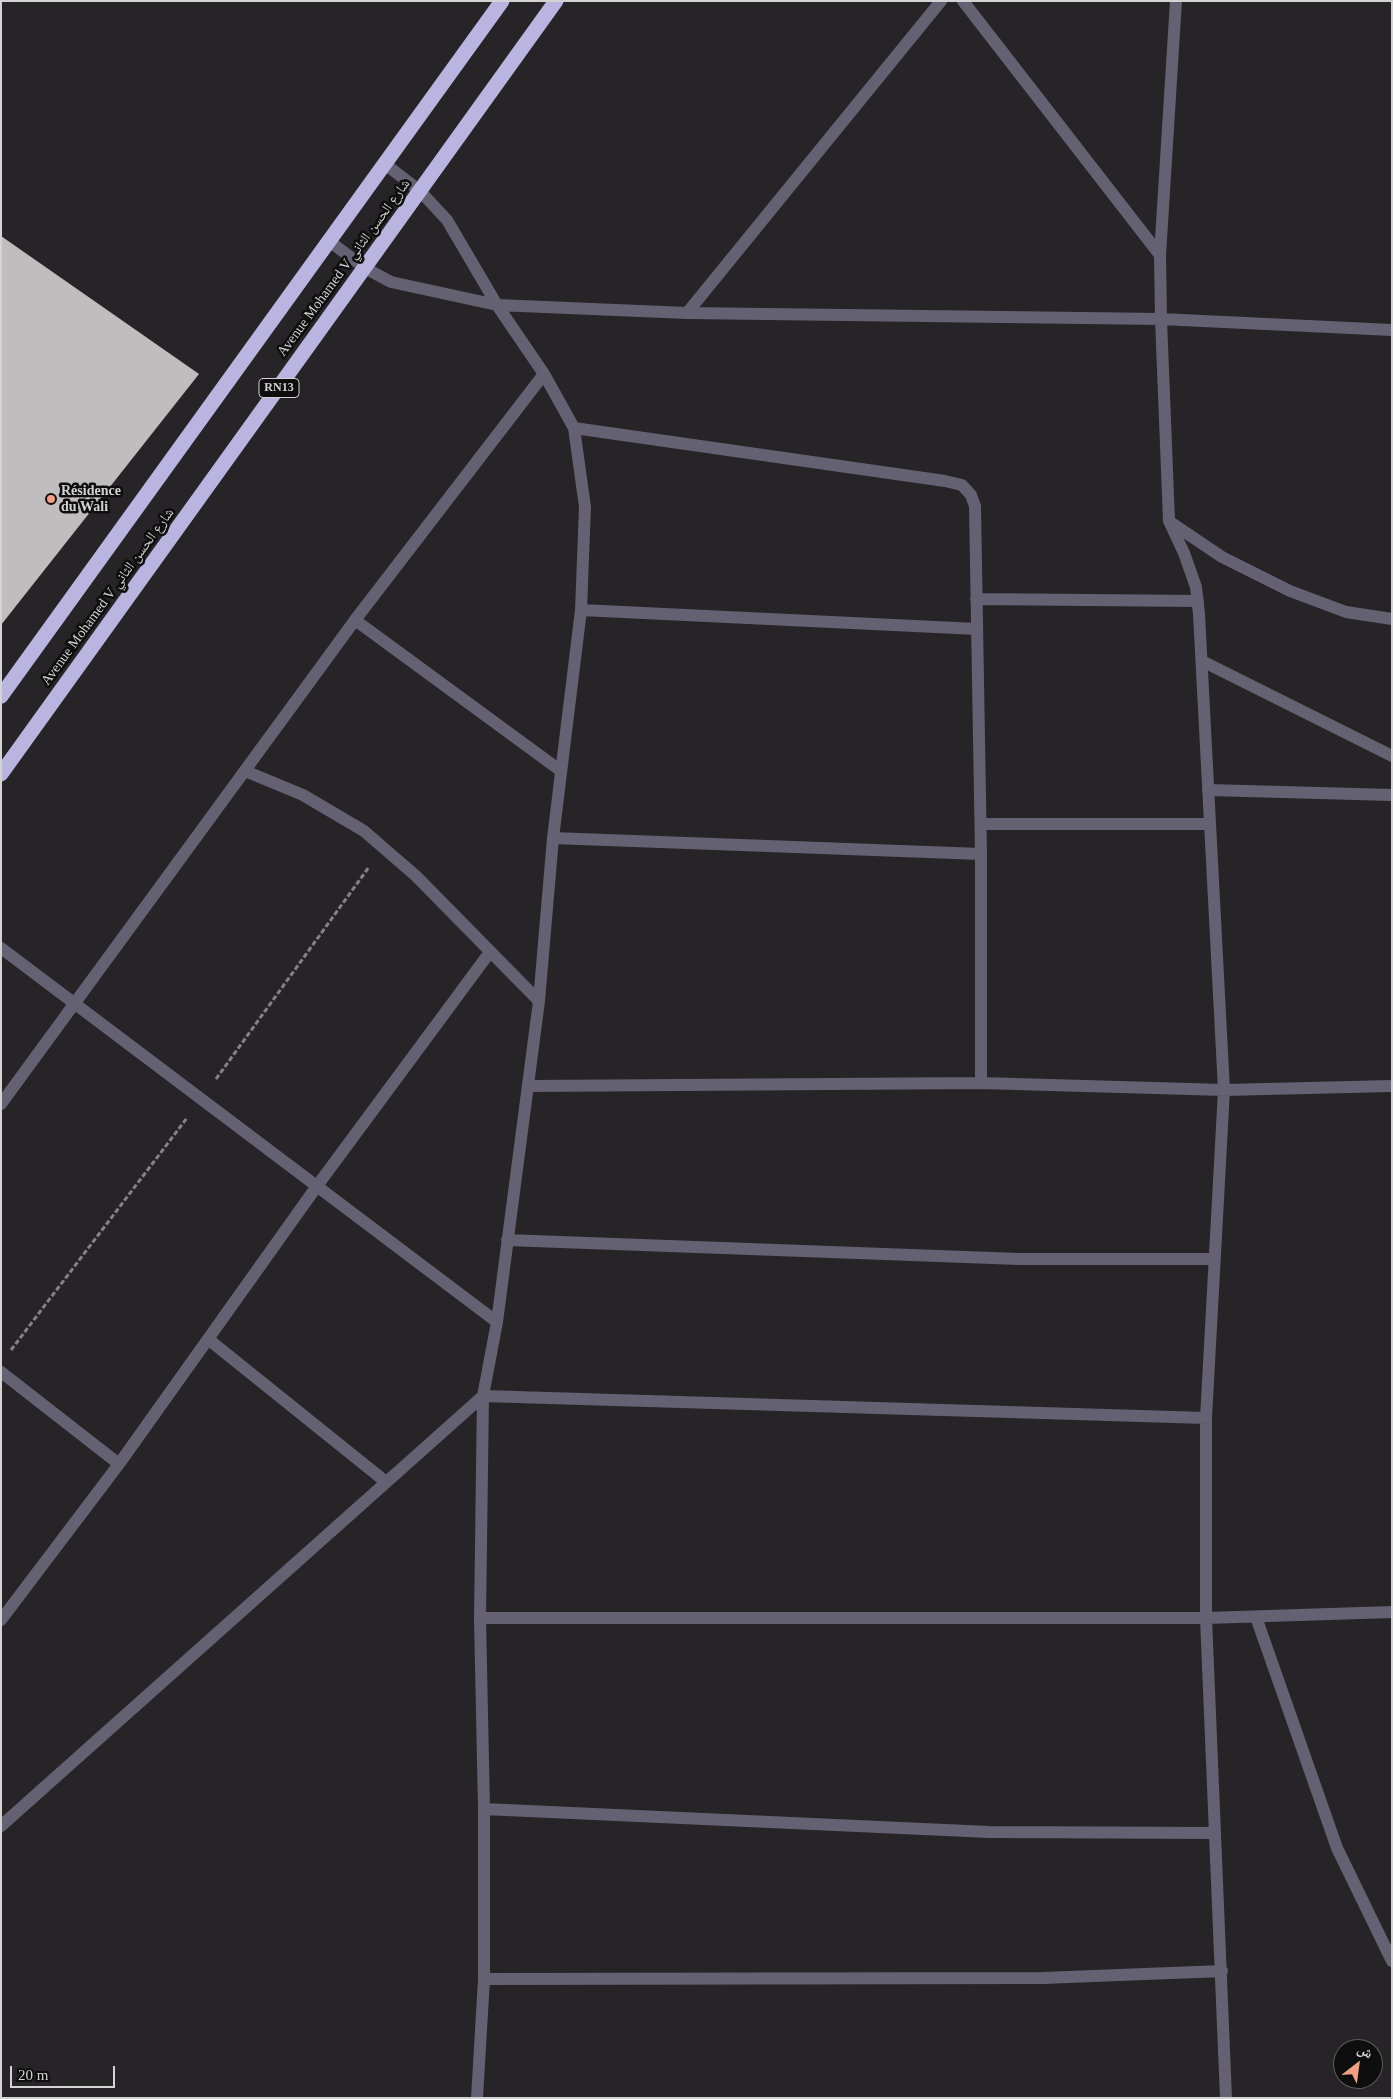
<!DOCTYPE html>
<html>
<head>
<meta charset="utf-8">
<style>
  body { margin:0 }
  #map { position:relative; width:1393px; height:2099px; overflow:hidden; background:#262426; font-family:"Times New Roman","Noto Naskh Arabic",serif }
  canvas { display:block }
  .frame { position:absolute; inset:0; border:2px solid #d4d3d4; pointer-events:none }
  .north { position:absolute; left:1333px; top:2039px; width:50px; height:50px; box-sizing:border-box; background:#0e0e0e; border:1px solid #5d5d5d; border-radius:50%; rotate:30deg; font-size:14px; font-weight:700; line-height:20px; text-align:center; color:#d4d3d4 }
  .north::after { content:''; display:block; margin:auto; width:18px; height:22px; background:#f39f84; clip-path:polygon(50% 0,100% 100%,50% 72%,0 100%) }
  .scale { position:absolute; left:10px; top:2066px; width:105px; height:22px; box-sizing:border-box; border:2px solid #d4d3d4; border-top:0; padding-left:6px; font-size:15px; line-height:18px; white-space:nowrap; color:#d4d3d4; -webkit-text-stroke:4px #0e0e0e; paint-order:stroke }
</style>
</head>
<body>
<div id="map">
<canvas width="1393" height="2099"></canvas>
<div class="frame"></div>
<div class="north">ش</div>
<div class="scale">20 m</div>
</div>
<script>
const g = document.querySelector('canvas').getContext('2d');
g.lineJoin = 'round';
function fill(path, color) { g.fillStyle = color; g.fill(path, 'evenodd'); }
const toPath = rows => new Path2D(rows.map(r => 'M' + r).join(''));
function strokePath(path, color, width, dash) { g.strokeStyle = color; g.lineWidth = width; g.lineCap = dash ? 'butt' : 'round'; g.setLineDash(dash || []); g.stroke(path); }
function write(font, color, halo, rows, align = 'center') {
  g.font = font + ' "Times New Roman","Noto Naskh Arabic",serif'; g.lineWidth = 5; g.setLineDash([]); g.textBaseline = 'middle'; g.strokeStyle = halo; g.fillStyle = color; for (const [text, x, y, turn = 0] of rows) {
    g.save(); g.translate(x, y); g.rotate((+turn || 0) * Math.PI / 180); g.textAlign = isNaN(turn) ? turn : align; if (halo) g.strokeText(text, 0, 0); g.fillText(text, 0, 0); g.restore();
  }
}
fill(toPath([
  [1,236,199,374,1,625]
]), '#c0bdbf');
strokePath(toPath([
  [216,1079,369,867],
  [11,1350,187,1118]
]), '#848284', 3, [5, 2.5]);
strokePath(toPath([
  [963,1,1160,255],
  [1176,1,1160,255,1161,319,1169,521,1184,553,1196,587,1199,614,1224,1090,1206,1418,1206,1618,1226,2098],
  [329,241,365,268,391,282,497,305,447,220,420,191,385,164],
  [497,305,687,313,1161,319,1392,330],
  [687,313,941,1],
  [574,428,945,481,962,485,971,495,975,506,981,854,981,1083],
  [1170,522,1222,557,1290,591,1346,612,1392,619],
  [976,599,1198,601],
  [581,610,977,629],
  [355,620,561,771],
  [1202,661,1392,756],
  [245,771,303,795,364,831,416,876,539,1001],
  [1208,790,1392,795],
  [981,824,1210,824],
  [553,838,981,854],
  [1,948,497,1322],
  [529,1086,981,1083,1224,1090,1392,1086],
  [1,1104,355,620,544,374],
  [507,1240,1019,1259,1215,1259],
  [208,1339,386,1482],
  [1,1372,119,1464,1,1620],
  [119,1464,317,1186,490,952],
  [1256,1617,1337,1848,1392,1961],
  [480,1618,1206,1618,1392,1612],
  [484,1809,989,1832,1215,1833],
  [1,1826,483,1396,1206,1418],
  [484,1979,1043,1978,1222,1971],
  [477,2098,484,1979,484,1809,480,1618,483,1396,497,1322,539,1001,553,838,581,610,585,507,574,428,544,374,497,305]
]), '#636172', 12);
strokePath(toPath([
  [1,696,502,1],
  [1,774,556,1]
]), '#bab4e0', 15);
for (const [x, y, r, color] of [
  [51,499,5,"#f39f84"]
]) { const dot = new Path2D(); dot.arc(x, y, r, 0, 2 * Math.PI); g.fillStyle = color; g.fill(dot); strokePath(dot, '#0e0e0e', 2); }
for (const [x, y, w] of [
  [279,388,40]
]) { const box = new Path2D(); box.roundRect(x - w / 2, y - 9.5, w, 19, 4); g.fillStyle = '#0e0e0e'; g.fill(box); strokePath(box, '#d4d3d4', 1); }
write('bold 12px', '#d4d3d4', null, [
  ["RN13",279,388]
]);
write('14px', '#d4d3d4', '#0e0e0e', [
  ["Avenue Mohamed V شارع الحسن الثاني",344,268,-54],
  ["Avenue Mohamed V شارع الحسن الثاني",108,597,-54]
]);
write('bold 14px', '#d4d3d4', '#0e0e0e', [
  ["Résidence",61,491],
  ["du Wali",61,507]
], 'left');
</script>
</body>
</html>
